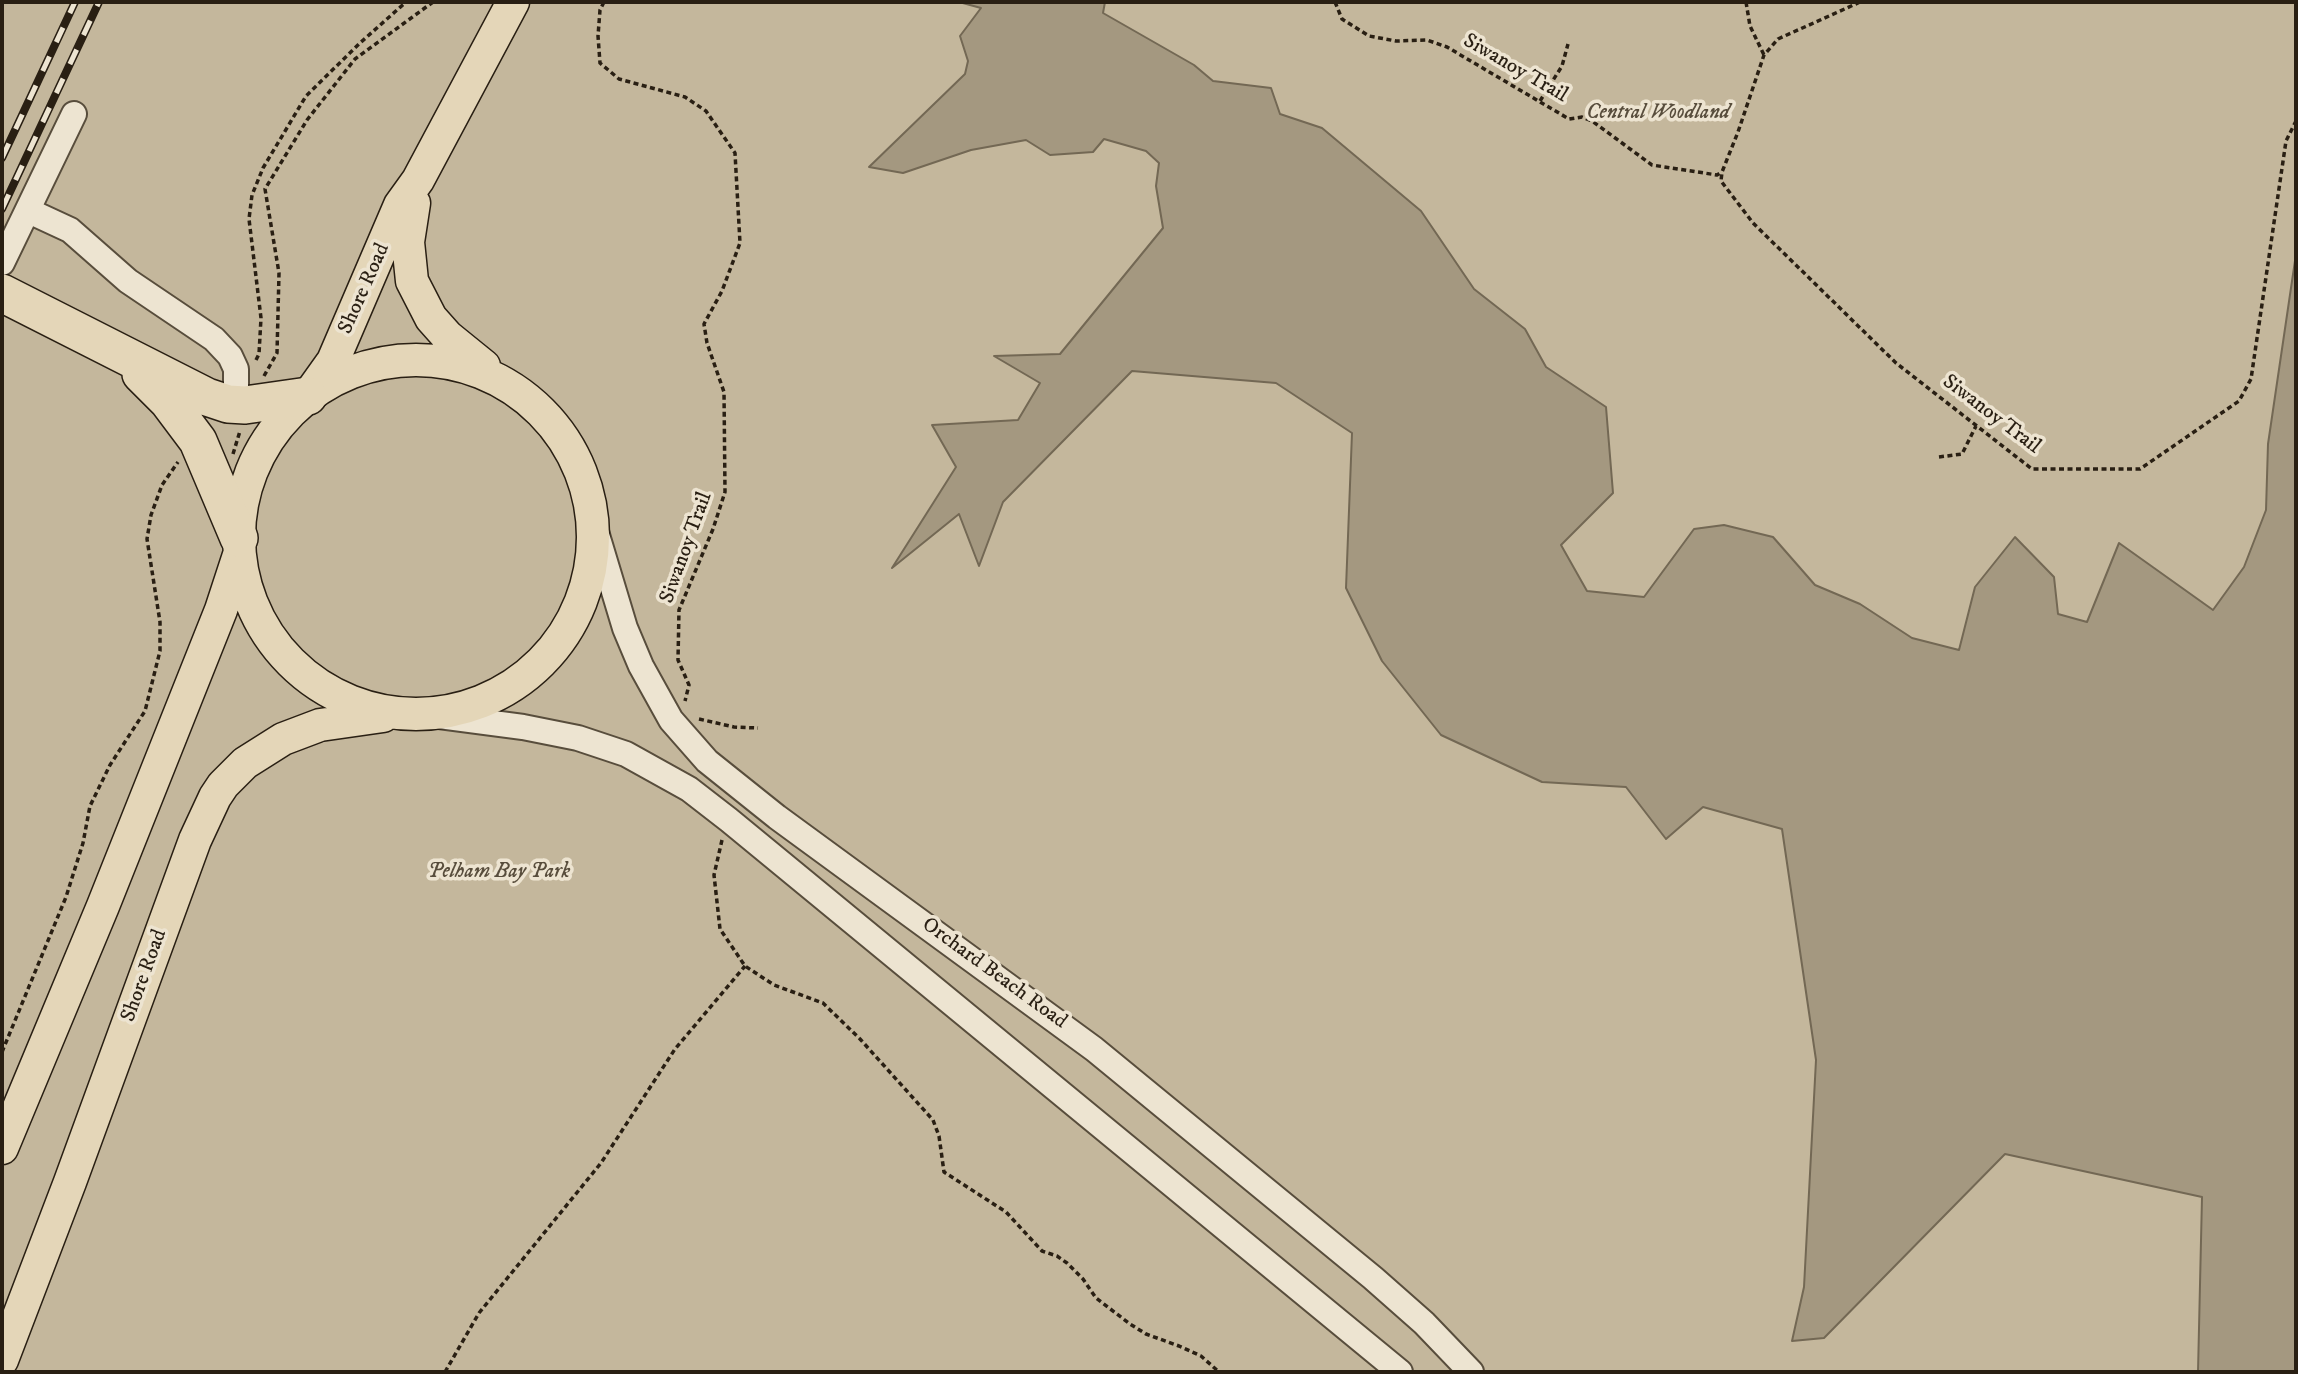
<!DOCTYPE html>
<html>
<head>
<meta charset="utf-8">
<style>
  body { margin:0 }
  #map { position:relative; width:2298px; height:1374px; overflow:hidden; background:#e4d6b8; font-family:"IM FELL DW Pica",serif }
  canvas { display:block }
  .frame { position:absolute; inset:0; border:4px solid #291f13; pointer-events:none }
</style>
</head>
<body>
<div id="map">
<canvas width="2298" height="1374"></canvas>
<div class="frame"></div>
</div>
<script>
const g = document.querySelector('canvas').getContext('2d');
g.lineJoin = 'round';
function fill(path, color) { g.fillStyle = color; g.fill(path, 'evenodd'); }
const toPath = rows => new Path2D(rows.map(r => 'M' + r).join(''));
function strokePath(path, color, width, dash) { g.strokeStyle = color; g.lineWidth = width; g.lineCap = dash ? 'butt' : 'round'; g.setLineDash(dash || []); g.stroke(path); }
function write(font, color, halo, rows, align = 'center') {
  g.font = font + ' "IM FELL DW Pica",serif'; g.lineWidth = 7; g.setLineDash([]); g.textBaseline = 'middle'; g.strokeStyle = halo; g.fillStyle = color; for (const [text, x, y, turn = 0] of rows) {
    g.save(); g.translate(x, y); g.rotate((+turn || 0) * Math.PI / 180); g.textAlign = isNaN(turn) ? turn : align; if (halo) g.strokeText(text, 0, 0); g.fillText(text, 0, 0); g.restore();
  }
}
fill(toPath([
  [2,2,2296,2,2296,1372,2,1372]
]), '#c4b79c');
const water = toPath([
  [959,2,1105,2,1103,13,1194,65,1213,81,1271,88,1280,114,1322,128,1421,211,1474,289,1525,329,1546,367,1606,407,1613,493,1561,545,1587,591,1644,597,1694,529,1724,525,1773,537,1815,585,1860,604,1912,638,1959,650,1975,587,2015,537,2054,577,2058,614,2087,622,2119,543,2213,610,2244,567,2266,510,2268,444,2296,254,2296,1372,2198,1372,2202,1197,2005,1154,1824,1338,1792,1341,1804,1287,1816,1060,1782,829,1703,807,1666,839,1626,787,1542,782,1441,735,1382,661,1346,588,1352,433,1276,383,1132,371,1003,502,979,566,959,514,892,568,956,467,932,425,1018,420,1040,383,994,356,1060,354,1163,228,1156,186,1159,163,1146,151,1104,139,1093,152,1050,155,1026,140,971,150,903,173,869,167,965,74,968,61,960,36,981,8,959,2]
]);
fill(water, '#a49880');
strokePath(water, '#736854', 2);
const minor = toPath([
  [29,211,70,230,128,281,214,339,230,356,236,369,236,387,228,404],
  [2,263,74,114],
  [594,525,625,628,641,666,671,720,707,761,777,817,1094,1049,1373,1278,1424,1323,1471,1372],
  [424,714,523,727,578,738,626,754,689,789,729,820,1400,1372]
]);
const major = toPath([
  [414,203,408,242,412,281,431,318,447,336,484,366],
  '239 537a177 177 0 1 1 354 0a177 177 0 1 1-354 0Z',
  [313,389,333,361,400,205,418,180,513,2],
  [2,1148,103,906,221,610,239,555],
  [2,1360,70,1182,195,840,215,797,223,785,245,763,283,739,320,725,383,716]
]);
const highway = toPath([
  [2,293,207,397,228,404,245,405,308,396],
  [141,374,168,401,198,441,239,538]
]);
strokePath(minor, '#584d3c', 28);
strokePath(major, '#291f13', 35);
strokePath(highway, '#291f13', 40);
strokePath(toPath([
  [604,2,600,10,598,36,600,63,619,79,685,97,706,111,735,153,740,243,722,291,704,324,707,343,724,392,725,492,713,529,679,610,678,660,689,685,685,701],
  [1335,2,1342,19,1369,36,1396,41,1427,40,1447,47,1569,119,1582,117,1592,121,1652,165,1717,175,1722,172],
  [1746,2,1750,26,1764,55],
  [1860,2,1778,39,1764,55,1738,132,1722,172,1721,181,1753,223,1896,363,2032,469,2140,469,2239,401,2251,379,2286,141,2296,121],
  [1540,101,1562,66,1568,44],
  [256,360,259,354,261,318,249,219,252,195,263,168,306,96,360,43,406,2],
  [264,376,277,353,279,273,265,189,307,120,355,59,433,2],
  [233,454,240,431],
  [1939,457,1962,454,1976,426],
  [699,719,734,727,758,728],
  [722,840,714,875,720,929,745,966,774,985,823,1003,860,1039,933,1120,939,1136,944,1172,1006,1212,1042,1251,1057,1256,1067,1263,1083,1279,1096,1298,1130,1324,1146,1334,1179,1346,1201,1356,1219,1372],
  [2,1052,66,897,83,843,90,806,110,765,145,711,160,651,160,622,147,539,151,515,162,485,178,462],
  [445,1372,479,1313,601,1163,675,1049,745,966]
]), '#291f13', 3.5, [5, 3.5]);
strokePath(minor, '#ede4d1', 24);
strokePath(major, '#e4d6b8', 32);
strokePath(highway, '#e4d6b8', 37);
const rail = toPath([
  [2,158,75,2],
  [2,209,99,2]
]);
strokePath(rail, '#291f13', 8);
strokePath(rail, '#ede4d1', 5, [16]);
write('21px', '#291f13', '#ede4d1', [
  ["Siwanoy Trail",1515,69,30],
  ["Shore Road",365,289,-66],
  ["Siwanoy Trail",1991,415,37],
  ["Siwanoy Trail",687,548,-70],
  ["Orchard Beach Road",994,974,36],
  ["Shore Road",145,976,-70]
]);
write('italic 21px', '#584d3c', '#ede4d1', [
  ["Central Woodland",1658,114],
  ["Pelham Bay Park",499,873]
]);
</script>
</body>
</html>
